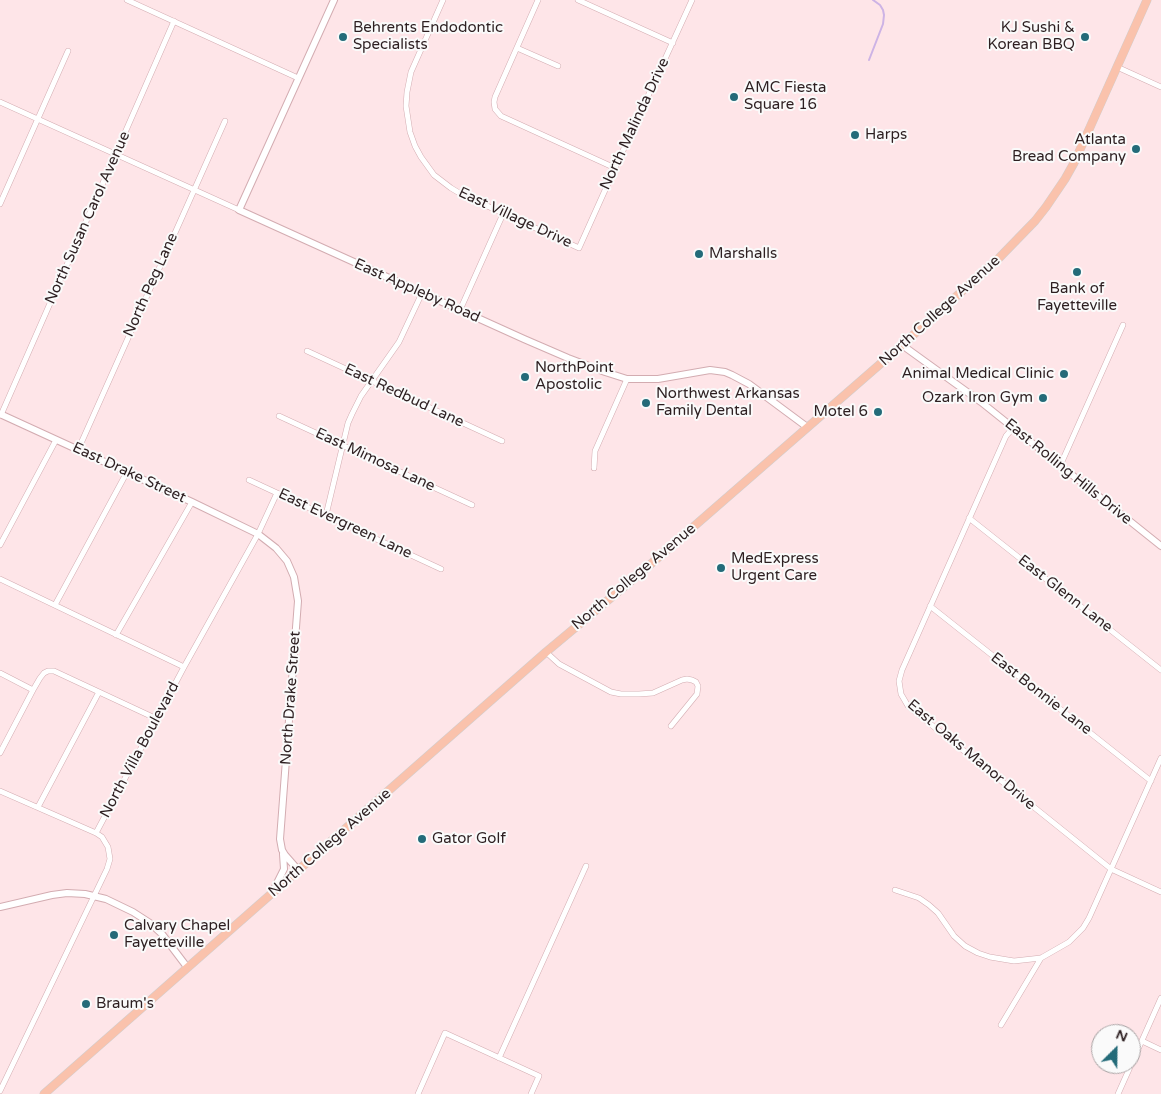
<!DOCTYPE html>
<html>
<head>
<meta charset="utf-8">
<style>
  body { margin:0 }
  #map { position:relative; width:1161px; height:1094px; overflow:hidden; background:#fee5e8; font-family:"Varela Round",sans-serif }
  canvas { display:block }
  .north { position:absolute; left:1091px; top:1024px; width:50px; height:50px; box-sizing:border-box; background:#fafafa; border:1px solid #a8a2a3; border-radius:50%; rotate:23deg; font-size:14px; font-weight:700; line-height:20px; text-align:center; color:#2d1f21 }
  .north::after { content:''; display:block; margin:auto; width:18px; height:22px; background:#246b79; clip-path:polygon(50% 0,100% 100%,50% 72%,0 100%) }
</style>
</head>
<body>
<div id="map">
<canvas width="1161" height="1094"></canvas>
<div class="north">N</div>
</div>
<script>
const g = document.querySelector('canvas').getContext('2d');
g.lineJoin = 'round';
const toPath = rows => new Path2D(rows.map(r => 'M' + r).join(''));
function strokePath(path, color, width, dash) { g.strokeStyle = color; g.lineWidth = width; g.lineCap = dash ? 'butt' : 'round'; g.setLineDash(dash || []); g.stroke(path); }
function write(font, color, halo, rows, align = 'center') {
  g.font = font + ' "Varela Round",sans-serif'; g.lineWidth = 4; g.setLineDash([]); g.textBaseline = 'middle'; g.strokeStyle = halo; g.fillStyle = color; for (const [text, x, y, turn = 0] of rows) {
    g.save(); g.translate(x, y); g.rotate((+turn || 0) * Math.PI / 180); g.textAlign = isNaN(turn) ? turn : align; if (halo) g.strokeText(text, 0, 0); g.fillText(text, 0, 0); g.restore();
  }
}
strokePath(toPath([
  [869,60,883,24,884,15,883,10,880,5,873,0]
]), '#cdb3e5', 2);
const minor = toPath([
  [127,0,298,78],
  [443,0,411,72,407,92,406,106,410,132,415,146,421,157,434,175,451,188,461,194,579,248,615,168,692,0],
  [538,0,495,97,494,102,495,109,501,116,615,168],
  [578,0,673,43],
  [517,48,558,66],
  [1117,67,1161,87],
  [0,102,239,210],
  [0,204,68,51],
  [460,310,503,214],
  [307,351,502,441],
  [1,415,174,21],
  [279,416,472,505],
  [1013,428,1006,436,902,670,899,681,901,694,908,706,1111,869,1161,892],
  [78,450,225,121],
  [1060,466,1123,325],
  [594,468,595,451,627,379],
  [249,480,441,569],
  [326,515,348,423,352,414,361,396,399,342,422,293],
  [969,518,1161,670],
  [0,545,56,440],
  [0,579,184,667],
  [55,605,127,472],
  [930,606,1151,781],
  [116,635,192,502],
  [546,652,559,664,611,692,621,694,639,694,653,693,682,680,687,679,692,680,696,682,698,686,697,694,671,726],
  [0,673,33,690,40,678,44,673,48,671,54,671,157,719],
  [0,753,33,690],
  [0,791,96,833],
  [38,807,99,692],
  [895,890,919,898,929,905,938,913,954,936,965,946,978,953,990,957,1014,961,1041,958,1069,942,1083,928,1089,918,1161,758],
  [1001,1025,1041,958],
  [1142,1041,1161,1050],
  [499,1058,586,866],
  [0,1091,107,869,110,859,108,847,102,837,96,833,184,667,258,534,277,493],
  [418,1094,445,1033,539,1076,531,1094],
  [1118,1094,1161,998]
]);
const tertiary = toPath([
  [334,0,239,210,524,339,568,358,605,372,627,379,658,379,710,370,725,372,732,375,749,384,807,427],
  [902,345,981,402,1161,546],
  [0,414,192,502,258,534,276,548,287,561,294,577,298,601,280,839,282,850,285,855,299,871],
  [273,891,284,869,283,854],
  [0,907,52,895,67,893,85,894,106,899,133,912,150,923,162,934,187,967]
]);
const primary = toPath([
  [44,1094,546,652,637,576,902,345,999,258,1035,221,1046,207,1065,179,1074,163,1147,0]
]);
strokePath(minor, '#d3acb1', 6);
strokePath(tertiary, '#d3acb1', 8);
strokePath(primary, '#d1cece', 9);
strokePath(minor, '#fff', 5);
strokePath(tertiary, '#fff', 6);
strokePath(primary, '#fac2ac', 8);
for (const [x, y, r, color] of [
  [343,37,5,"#246b79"],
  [1085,37,5,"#246b79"],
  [734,97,5,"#246b79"],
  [855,135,5,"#246b79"],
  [1136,149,5,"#246b79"],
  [699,254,5,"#246b79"],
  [1077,272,5,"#246b79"],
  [1064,374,5,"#246b79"],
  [525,377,5,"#246b79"],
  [1043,398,5,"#246b79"],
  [646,403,5,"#246b79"],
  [878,412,5,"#246b79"],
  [721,568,5,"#246b79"],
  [422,839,5,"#246b79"],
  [114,935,5,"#246b79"],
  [86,1004,5,"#246b79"]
]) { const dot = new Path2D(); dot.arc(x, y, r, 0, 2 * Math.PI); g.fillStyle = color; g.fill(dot); strokePath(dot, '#fafafa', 2); }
write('15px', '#2d1f21', '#fafafa', [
  ["Behrents Endodontic",353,28],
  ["Specialists",353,45],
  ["KJ Sushi &",1075,28,"right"],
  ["Korean BBQ",1075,45,"right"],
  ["AMC Fiesta",744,88],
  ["Square 16",744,105],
  ["Harps",865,135],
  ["Atlanta",1126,140,"right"],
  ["Bread Company",1126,157,"right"],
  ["Marshalls",709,254],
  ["Bank of",1077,289,"center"],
  ["Fayetteville",1077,306,"center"],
  ["NorthPoint",535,368],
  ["Apostolic",535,385],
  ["Animal Medical Clinic",1054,374,"right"],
  ["Northwest Arkansas",656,394],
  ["Family Dental",656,411],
  ["Ozark Iron Gym",1033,398,"right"],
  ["Motel 6",868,412,"right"],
  ["MedExpress",731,559],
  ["Urgent Care",731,576],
  ["Gator Golf",432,839],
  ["Calvary Chapel",124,926],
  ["Fayetteville",124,943],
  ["Braum's",96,1004]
], 'left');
write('15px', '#2d1f21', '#fafafa', [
  ["North Malinda Drive",635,124,-65],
  ["North Susan Carol Avenue",88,218,-66],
  ["East Village Drive",515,218,25],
  ["North Peg Lane",151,285,-66],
  ["East Appleby Road",417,291,24],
  ["North College Avenue",940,311,-42],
  ["East Redbud Lane",404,396,25],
  ["East Mimosa Lane",375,460,25],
  ["East Rolling Hills Drive",1068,472,39],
  ["East Drake Street",129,473,25],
  ["East Evergreen Lane",345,524,25],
  ["North College Avenue",634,577,-40],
  ["East Glenn Lane",1065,594,38],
  ["East Bonnie Lane",1041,694,38],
  ["North Drake Street",291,698,-86],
  ["North Villa Boulevard",140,750,-62],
  ["East Oaks Manor Drive",971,755,40],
  ["North College Avenue",330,843,-41]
]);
</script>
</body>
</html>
